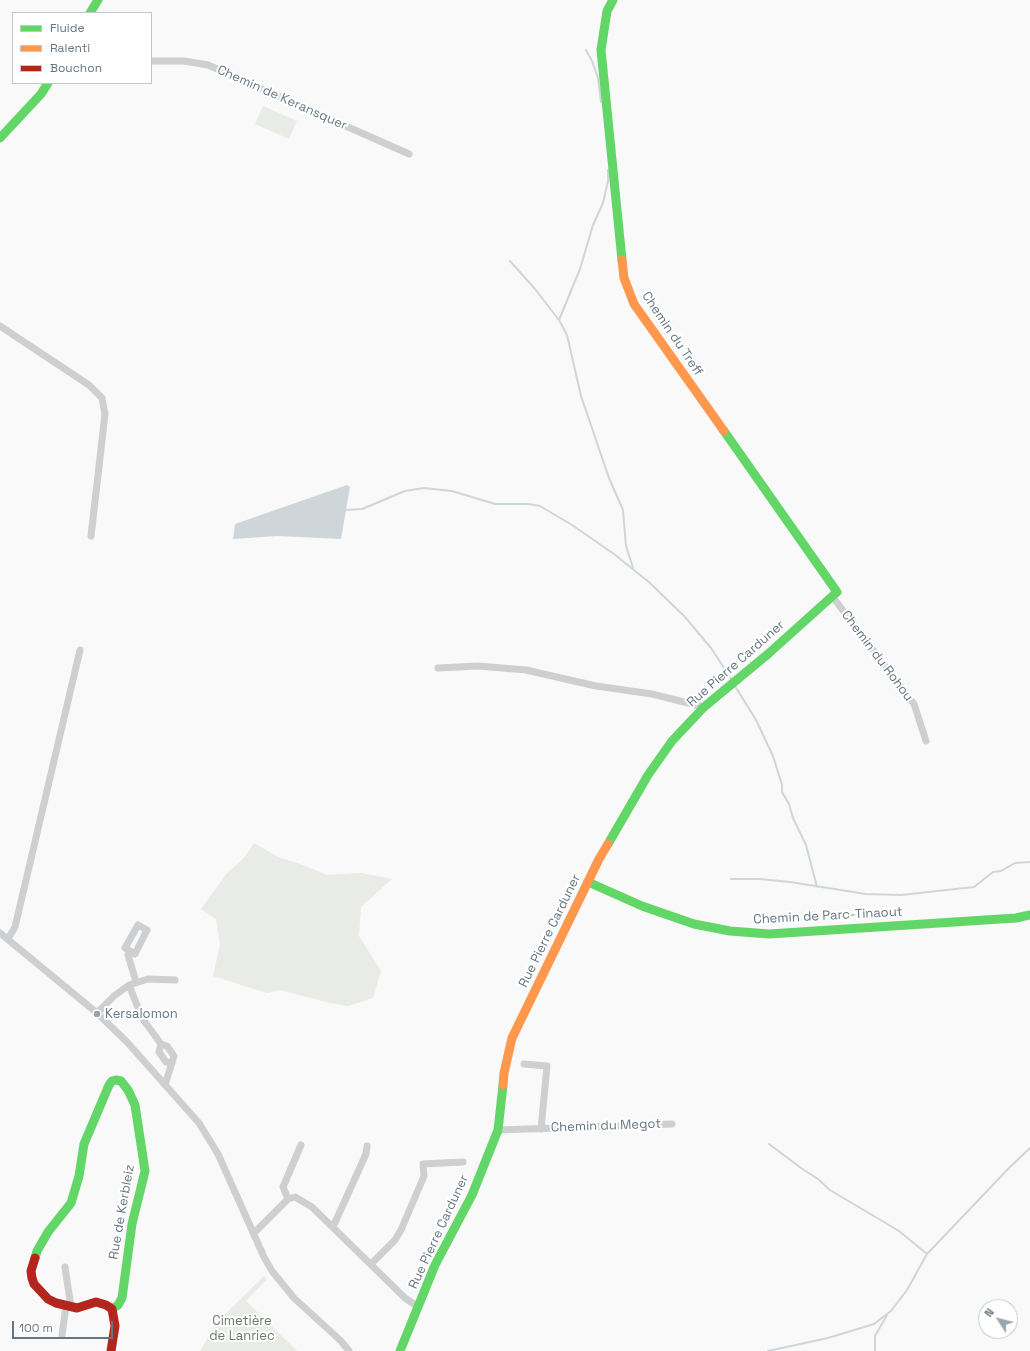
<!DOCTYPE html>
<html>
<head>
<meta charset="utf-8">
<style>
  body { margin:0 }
  #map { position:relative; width:1030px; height:1351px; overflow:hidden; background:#f9f9f9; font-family:"Space Grotesk",sans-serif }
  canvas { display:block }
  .legend { position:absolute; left:12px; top:12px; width:140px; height:72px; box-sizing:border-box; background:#fff; border:1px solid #c1c8cd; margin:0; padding:5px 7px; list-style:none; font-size:12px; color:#657683 }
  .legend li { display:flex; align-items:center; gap:8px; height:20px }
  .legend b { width:20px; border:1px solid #c1c8cd }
  .north { position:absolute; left:978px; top:1299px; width:40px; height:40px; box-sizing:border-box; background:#fff; border:1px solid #c1c8cd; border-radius:50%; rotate:306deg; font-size:11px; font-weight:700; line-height:16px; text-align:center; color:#657683 }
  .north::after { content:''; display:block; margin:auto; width:14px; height:18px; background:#99a4ac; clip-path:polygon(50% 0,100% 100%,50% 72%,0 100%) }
  .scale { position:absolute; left:12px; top:1321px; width:101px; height:18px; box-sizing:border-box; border:2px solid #657683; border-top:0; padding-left:5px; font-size:12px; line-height:14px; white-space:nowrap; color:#657683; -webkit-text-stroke:3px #fff; paint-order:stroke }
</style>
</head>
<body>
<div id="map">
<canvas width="1030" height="1351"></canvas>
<ul class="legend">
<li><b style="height:5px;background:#63d668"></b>Fluide</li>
<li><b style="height:5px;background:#ff974d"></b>Ralenti</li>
<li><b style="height:5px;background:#b3261e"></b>Bouchon</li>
</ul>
<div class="north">N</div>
<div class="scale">100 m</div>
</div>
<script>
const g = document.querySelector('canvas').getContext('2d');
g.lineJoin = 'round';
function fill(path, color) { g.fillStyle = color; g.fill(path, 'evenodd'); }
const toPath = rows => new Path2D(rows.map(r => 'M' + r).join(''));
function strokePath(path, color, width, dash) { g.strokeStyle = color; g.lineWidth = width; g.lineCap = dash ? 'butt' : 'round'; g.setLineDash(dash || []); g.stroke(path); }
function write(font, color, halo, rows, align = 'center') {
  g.font = font + ' "Space Grotesk",sans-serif'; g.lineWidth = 4; g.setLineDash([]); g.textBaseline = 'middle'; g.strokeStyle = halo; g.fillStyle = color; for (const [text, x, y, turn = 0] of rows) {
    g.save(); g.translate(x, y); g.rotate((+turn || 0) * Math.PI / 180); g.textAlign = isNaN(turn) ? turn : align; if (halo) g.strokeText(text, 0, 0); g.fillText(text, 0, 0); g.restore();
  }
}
fill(toPath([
  [263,106,297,121,289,139,255,124],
  [254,843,278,857,303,865,327,875,361,873,392,879,361,907,359,936,381,971,373,998,348,1006,330,1003,280,990,267,993,213,976,220,945,216,919,201,909,227,873,244,858],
  [264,1276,267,1279,246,1301,297,1351,200,1351,217,1322]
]), '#e8ebe6');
fill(toPath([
  [347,485,350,487,341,539,277,536,233,539,235,524]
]), '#ced6d9');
strokePath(toPath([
  [586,50,592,61,598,78,601,102],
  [510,261,535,289,559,320,567,335,581,396,609,478,623,510,626,546,633,568],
  [559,320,580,269,593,225,603,203,608,181,608,170],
  [345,510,362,509,405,491,424,488,452,491,495,504,528,504,540,506,572,525,614,554,650,583,685,617,711,648,732,680],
  [735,686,756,720,773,756,782,785,782,792,789,804,793,818,806,845,817,887],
  [731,879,760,879,790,882,866,894,901,895,974,887,993,872,1001,871,1015,863,1030,862],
  [769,1144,801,1168,818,1179,830,1190,899,1231,927,1254],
  [768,1351,828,1338,874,1324,887,1314,891,1311,907,1290,927,1254,1009,1168,1030,1148],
  [875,1351,875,1336,887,1315]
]), '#ced6d9', 2);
strokePath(toPath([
  [151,61,184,61,208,65,409,154],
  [0,326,89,385,102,398,105,414,91,536],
  [832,596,914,704,926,741],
  [438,668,478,666,526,670,596,686,652,694,704,707],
  [138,925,147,930,135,954,125,948,138,925],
  [0,933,97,1013,127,1042,199,1123,218,1154,264,1257,272,1271,294,1298,341,1341,349,1351],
  [8,939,15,927,80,650],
  [130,951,128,955,136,982],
  [129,985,142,1018,161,1044,167,1046,174,1056,165,1085],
  [97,1013,114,996,129,985,148,979,175,980],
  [161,1044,159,1052,166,1062,172,1063],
  [524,1064,547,1066,541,1129],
  [498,1130,672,1124],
  [288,1199,283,1187,301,1145],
  [333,1227,366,1154,367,1146],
  [254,1233,288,1199,295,1197,312,1207,405,1298,418,1307],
  [371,1264,395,1240,401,1230,424,1176,423,1164,463,1162],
  [65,1267,71,1307],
  [62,1335,66,1306]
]), '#cecfd0', 7);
strokePath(toPath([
  [613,0,607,11,601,50,622,260],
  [90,13,98,0],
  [0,138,41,94,48,83],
  [608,844,648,775,672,741,704,707,768,654,837,592,724,431],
  [588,882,642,906,694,924,730,931,769,934,1016,918,1030,915],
  [35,1258,37,1251,48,1232,71,1203,79,1176,84,1144,109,1085,112,1081,116,1080,121,1081,128,1090,135,1105,145,1171,132,1224,122,1298,118,1305,112,1309],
  [400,1351,435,1265,472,1195,498,1130,503,1085]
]), '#63d668', 9);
strokePath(toPath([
  [622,260,624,278,634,304,724,431],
  [503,1085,504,1073,512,1038,599,859,608,844]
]), '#ff974d', 9);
strokePath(toPath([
  [35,1258,31,1271,32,1278,34,1284,48,1299,56,1303,77,1308,96,1302,106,1305,112,1309,115,1326,111,1351]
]), '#b3261e', 9);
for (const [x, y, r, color] of [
  [97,1014,4,"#99a4ac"]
]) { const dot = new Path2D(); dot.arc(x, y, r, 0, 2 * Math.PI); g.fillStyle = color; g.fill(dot); strokePath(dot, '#fff', 1.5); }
write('13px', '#657683', '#fff', [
  ["Chemin de Keransquer",282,98,24],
  ["Chemin du Treff",672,334,56],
  ["Chemin du Rohou",877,656,53],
  ["Rue Pierre Carduner",736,664,-41],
  ["Chemin de Parc-Tinaout",828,916,-3],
  ["Rue Pierre Carduner",550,931,-64],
  ["Chemin du Megot",606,1126,-2],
  ["Rue de Kerbleiz",122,1212,-80],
  ["Rue Pierre Carduner",439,1232,-65]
]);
write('13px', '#657683', '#fff', [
  ["Kersalomon",105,1014]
], 'left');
write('13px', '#687a64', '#fff', [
  ["Cimetière",242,1321],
  ["de Lanriec",242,1336]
]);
</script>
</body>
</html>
